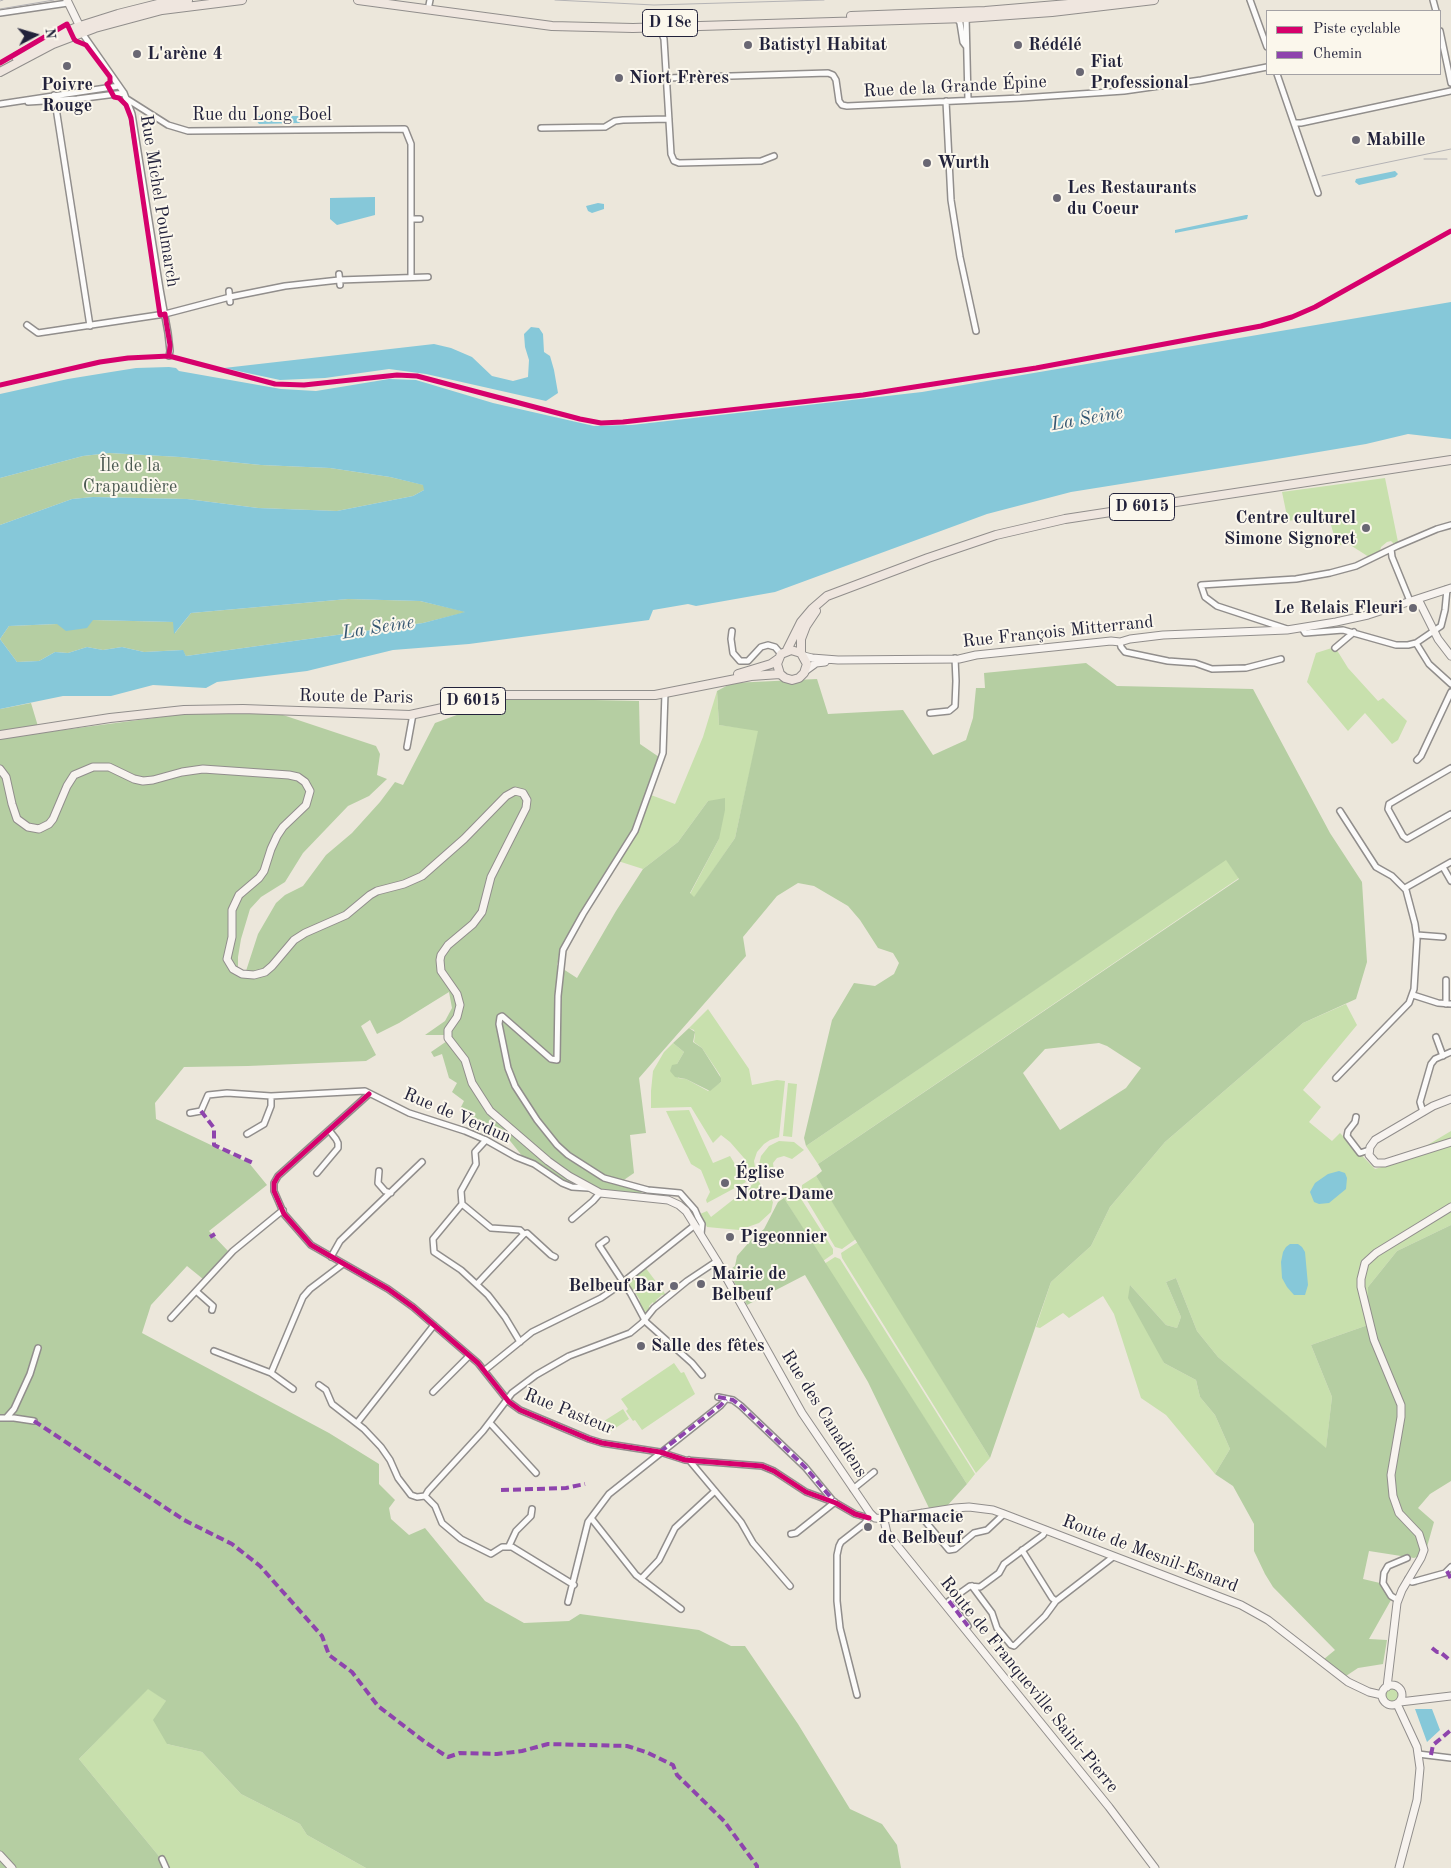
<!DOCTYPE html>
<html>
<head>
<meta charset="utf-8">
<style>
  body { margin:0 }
  #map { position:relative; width:1451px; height:1868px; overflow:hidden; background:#ece7db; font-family:"Old Standard TT",serif }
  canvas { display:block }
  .legend { position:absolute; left:1266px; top:10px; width:175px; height:65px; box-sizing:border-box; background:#fbf7ec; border:1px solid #a4a2a5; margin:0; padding:6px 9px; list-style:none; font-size:15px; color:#22223b }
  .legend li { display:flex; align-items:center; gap:10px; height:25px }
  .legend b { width:25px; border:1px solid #a4a2a5 }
  .north { position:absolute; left:10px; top:10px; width:50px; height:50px; -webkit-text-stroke:4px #fbf7ec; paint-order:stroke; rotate:84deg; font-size:14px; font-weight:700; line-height:20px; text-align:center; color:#22223b }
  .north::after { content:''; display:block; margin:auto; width:18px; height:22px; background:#22223b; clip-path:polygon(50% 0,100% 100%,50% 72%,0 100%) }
</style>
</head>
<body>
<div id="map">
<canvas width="1451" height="1868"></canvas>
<ul class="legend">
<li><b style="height:6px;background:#d6006c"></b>Piste cyclable</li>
<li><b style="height:6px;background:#8e44ad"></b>Chemin</li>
</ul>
<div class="north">N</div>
</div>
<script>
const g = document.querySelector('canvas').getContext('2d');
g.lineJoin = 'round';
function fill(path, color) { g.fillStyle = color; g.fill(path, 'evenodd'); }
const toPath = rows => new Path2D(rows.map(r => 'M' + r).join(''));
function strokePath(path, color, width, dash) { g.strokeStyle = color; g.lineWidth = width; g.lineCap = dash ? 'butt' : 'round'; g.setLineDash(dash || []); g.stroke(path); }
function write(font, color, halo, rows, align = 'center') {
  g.font = font + ' "Old Standard TT",serif'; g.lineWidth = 4; g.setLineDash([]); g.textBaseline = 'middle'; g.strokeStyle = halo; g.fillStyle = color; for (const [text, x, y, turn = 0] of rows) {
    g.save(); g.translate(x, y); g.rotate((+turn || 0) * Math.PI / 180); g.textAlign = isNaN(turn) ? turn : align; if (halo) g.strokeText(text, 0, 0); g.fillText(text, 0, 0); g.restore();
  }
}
fill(toPath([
  [1385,478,1398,542,1394,544,1391,541,1387,542,1381,547,1380,551,1369,557,1347,543,1337,546,1331,525,1327,522,1310,518,1288,521,1282,492],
  [1335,647,1348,668,1378,701,1383,698,1407,721,1398,740,1392,744,1365,713,1348,731,1307,682,1316,653],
  [717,691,719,725,759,730,735,838,694,898,690,894,719,839,708,801,678,842,643,869,618,861,636,833,651,795,675,804,703,737],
  [1226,859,1239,878,818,1164,806,1146],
  [1346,1004,1357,1025,1303,1090,1321,1107,1309,1122,1332,1141,1340,1133,1375,1169,1399,1162,1451,1131,1451,1225,1397,1251,1368,1287,1368,1325,1311,1345,1332,1397,1326,1449,1218,1357,1197,1331,1176,1278,1166,1282,1181,1317,1177,1328,1166,1325,1130,1285,1164,1363,1196,1380,1200,1397,1215,1415,1230,1449,1215,1474,1166,1415,1141,1398,1114,1314,1103,1296,1069,1318,1063,1313,1040,1328,1036,1327,1051,1282,1091,1246,1110,1207,1165,1142,1303,1023],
  [708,1009,749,1069,752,1085,777,1080,785,1081,779,1137,770,1140,764,1144,757,1152,754,1161,757,1179,773,1202,771,1212,759,1223,739,1230,707,1227,700,1214,707,1211,711,1217,753,1184,744,1158,730,1142,721,1135,713,1143,691,1107,651,1108,651,1091,653,1071,664,1052,673,1043,684,1052,677,1064,678,1078,686,1079,708,1091,721,1082,720,1075,702,1048,694,1042,695,1034,694,1030,689,1028],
  [788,1083,797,1084,792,1137,783,1136],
  [689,1110,713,1163,730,1156,746,1182,707,1203,706,1200,710,1192,701,1170,691,1164,666,1111],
  [779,1141,794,1142,804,1150,792,1159,784,1156,777,1158,773,1163,774,1171,762,1179,758,1169,761,1156,769,1146],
  [816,1176,856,1239,842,1249,835,1247,802,1192,802,1185],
  [793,1192,798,1194,833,1249,833,1254,823,1261,784,1198],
  [858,1242,990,1458,976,1473,842,1258,841,1253],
  [835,1257,840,1259,975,1474,967,1484,824,1264],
  [645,1267,666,1295,662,1295,656,1300,657,1302,654,1305,653,1302,649,1306,650,1310,646,1312,642,1310,638,1303,640,1300,634,1291,632,1292,626,1283],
  [674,1363,681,1373,684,1372,695,1394,642,1430,635,1420,633,1421,626,1411,628,1409,621,1399],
  [623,1409,629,1419,611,1431,604,1421],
  [148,1688,166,1701,167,1744,202,1752,241,1794,300,1824,307,1835,366,1868,163,1868,158,1855,79,1759],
  '1385 1696a7 7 0 1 1 14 0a7 7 0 1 1-14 0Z'
]), '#c8e0ad');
fill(toPath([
  [109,453,180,457,261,465,330,468,390,477,424,485,424,490,413,496,337,511,258,508,187,499,93,497,72,499,0,525,0,478,83,456],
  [348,599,420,601,467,612,423,623,186,656,182,650,144,652,122,647,103,650,87,647,68,653,55,652,39,661,17,662,0,639,9,626,57,624,93,620,174,622,175,633,191,613],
  [1086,663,1117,686,1253,689,1330,833,1362,882,1367,962,1356,999,1303,1023,1165,1142,1110,1207,1091,1246,1051,1282,990,1458,816,1176,822,1171,818,1164,1239,879,1226,860,806,1146,804,1138,832,1020,854,983,875,986,894,974,899,963,893,953,878,948,860,920,848,906,814,886,798,883,777,896,743,937,746,956,639,1078,646,1133,630,1135,634,1173,618,1184,638,1189,641,1191,642,1194,601,1191,576,1178,571,1184,563,1181,523,1157,507,1137,490,1125,475,1119,460,1109,464,1101,452,1092,457,1083,449,1078,442,1054,434,1057,431,1052,447,1041,444,1035,425,1035,445,1021,452,1008,449,992,399,1023,377,1034,370,1020,361,1026,376,1055,366,1061,248,1066,184,1067,155,1103,156,1119,249,1163,267,1185,209,1231,228,1251,203,1279,187,1266,151,1305,142,1333,329,1433,379,1464,379,1484,395,1500,389,1508,391,1519,409,1535,425,1528,485,1601,524,1623,569,1621,580,1614,699,1630,731,1646,745,1646,798,1724,850,1809,882,1824,897,1845,901,1868,366,1868,307,1835,300,1824,241,1794,202,1752,167,1744,153,1720,166,1701,148,1689,79,1759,158,1855,163,1868,0,1868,0,709,31,703,40,733,207,711,277,713,376,746,380,754,377,775,387,779,369,796,348,806,303,853,285,882,261,897,250,909,241,939,238,957,238,969,246,971,258,934,276,903,285,895,303,886,326,855,352,833,380,802,395,782,403,785,435,723,503,698,639,701,640,744,659,757,632,831,564,941,557,965,577,978,616,911,643,869,678,842,708,801,725,798,725,810,719,839,690,893,694,897,735,838,758,731,719,725,717,691,732,683,817,679,828,714,903,710,933,755,966,740,973,718,976,688,985,688,984,673],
  [1099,1043,1107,1046,1141,1068,1126,1088,1060,1130,1023,1073,1045,1049],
  [689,1028,695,1032,693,1042,702,1048,721,1078,721,1082,710,1091,686,1079,675,1077,670,1071,672,1065,677,1064,684,1052,673,1043],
  [784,1198,967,1484,947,1506,929,1508,868,1382,805,1275,747,1305,728,1271,735,1266,737,1256,751,1240,764,1229,778,1202],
  [1451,1225,1451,1481,1430,1494,1418,1508,1434,1522,1425,1554,1414,1558,1369,1551,1363,1579,1380,1583,1391,1600,1369,1639,1387,1640,1383,1664,1358,1668,1346,1676,1318,1664,1335,1650,1273,1587,1265,1574,1254,1551,1254,1524,1233,1486,1215,1474,1230,1449,1215,1415,1200,1397,1196,1380,1164,1363,1128,1298,1130,1285,1166,1325,1177,1328,1181,1317,1166,1282,1176,1278,1197,1331,1218,1357,1326,1448,1332,1397,1311,1345,1368,1325,1368,1287,1397,1251]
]), '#b5cea2');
fill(toPath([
  [258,116,300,116,302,121,299,123,259,124,256,120],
  [1395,171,1398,174,1395,177,1359,185,1355,182,1356,179],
  [375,197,375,215,337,225,330,219,330,198],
  [598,203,604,204,604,209,592,213,588,211,586,206],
  [1246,215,1248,215,1247,219,1175,233,1175,230],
  [1451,302,1451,439,1408,434,1366,444,1265,461,1071,492,987,514,775,592,696,606,688,604,653,610,649,620,469,644,393,650,307,671,217,682,206,688,153,685,111,696,63,696,0,709,0,525,72,499,93,497,187,499,258,508,337,511,413,496,424,490,423,485,390,477,330,468,261,465,180,457,109,453,83,456,0,478,0,394,68,379,111,372,136,368,169,367,176,368,179,371,281,389,316,391,389,379,416,380,493,403,594,426,632,425,922,392],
  [348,599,420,601,465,612,423,623,186,656,183,650,144,652,122,647,103,650,87,647,68,653,55,652,39,661,17,662,0,639,9,626,57,624,66,631,87,628,93,620,173,622,174,634,191,613],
  [531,327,539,328,543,334,544,352,550,356,554,370,558,393,546,401,426,374,389,369,325,378,280,380,224,368,434,344,451,348,472,357,492,376,513,381,528,377,529,360,525,347,524,334],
  [1339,1171,1345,1173,1347,1178,1346,1189,1329,1203,1319,1204,1314,1202,1310,1192,1315,1183,1328,1174],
  [1290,1244,1298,1244,1302,1247,1305,1252,1308,1285,1305,1295,1294,1295,1287,1287,1282,1278,1281,1262,1283,1252,1286,1247],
  [1415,1709,1432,1709,1440,1730,1427,1742]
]), '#86c8d9');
const street = toPath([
  [1250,0,1267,47],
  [1433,0,1436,11],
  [429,5,430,0],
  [0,13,68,3],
  [966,16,968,100],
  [957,18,960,23,963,42,966,46],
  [655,28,662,34,664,39,671,154,674,161,679,163,761,161,774,156],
  [1440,31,1451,83],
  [82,33,124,93,132,114,160,289,168,333,170,351,169,356],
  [1277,74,1318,193],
  [667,78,828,73,833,75,836,80,839,101,842,105,847,106,1021,98,1124,91,1201,80,1267,67],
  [54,95,90,326],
  [127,99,168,125,188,131,405,129,411,144,411,277],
  [946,101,951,200,960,257,976,331],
  [28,102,77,99,124,93],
  [0,104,119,86],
  [1295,123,1301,123,1451,91],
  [541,128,605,127,615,121,623,120,669,119],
  [411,219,420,219],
  [339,274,340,285],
  [229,291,230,302],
  [27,325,38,333,165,314,230,297,285,286,339,280,428,277],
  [1391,549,1392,557,1410,601],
  [1302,628,1305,633,1343,630,1396,645,1408,645,1416,643,1441,626,1445,610,1447,589],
  [1287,629,1217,606,1205,597,1201,585,1296,579,1330,573,1356,566,1397,546,1437,529,1451,525],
  [732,631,731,639,733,653,740,661,748,661,761,647,768,645,775,647,781,654],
  [1120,642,1121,647,1125,652,1168,661,1195,663,1212,669,1246,668,1281,659],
  [1416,643,1429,664,1451,684],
  [1335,648,1354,632],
  [665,693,663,753,635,831,583,914,563,950,558,996,557,1060,551,1059,502,1016,500,1017,499,1024,508,1068,515,1086,537,1120,557,1145,568,1155,604,1178,648,1190,680,1193,695,1210,698,1217,702,1224,701,1234],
  [930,713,949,711,955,706,956,681,955,658],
  [407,747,413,714],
  [1417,760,1421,756,1451,692],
  [1451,768,1406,794,1389,804,1388,809,1403,836,1407,839,1451,814],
  [1443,867,1451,881],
  [1405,888,1451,862],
  [1417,935,1443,937],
  [1413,995,1438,1003,1451,1004],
  [1446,1004,1446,980],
  [1436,1037,1443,1056],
  [1336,1078,1409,1003,1414,989,1417,939,1415,924,1406,890,1392,876,1376,867,1340,811],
  [369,1094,278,1176,274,1183,274,1191,284,1214,311,1245,388,1289,413,1307,478,1363,509,1402,520,1410,589,1439,602,1443,660,1452,685,1460,762,1466,774,1471,806,1492,836,1503,855,1514,869,1518],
  [1423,1112,1420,1102,1431,1064,1435,1059,1451,1052],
  [190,1113,201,1111,208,1095,227,1093,271,1096,365,1091,409,1113,465,1131,486,1140,516,1157,534,1164,562,1183,572,1187,588,1188],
  [1356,1117,1355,1122,1348,1131,1347,1136,1360,1153,1369,1150],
  [247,1134,264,1124,271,1106,271,1096],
  [486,1140,475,1152,476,1164,461,1191,462,1204,491,1228,520,1230,524,1234,527,1233,551,1255,555,1257],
  [379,1171,378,1183,385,1191,391,1193],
  [317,1173,338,1148,338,1143,336,1139,329,1130],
  [462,1204,433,1239,434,1252,461,1270,488,1295,505,1317,520,1342],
  [572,1219,593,1201,600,1193],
  [606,1240,599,1245,631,1294,646,1322,692,1363,702,1375],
  [331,1257,340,1241,422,1162],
  [477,1284,524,1234],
  [212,1310,213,1306,196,1291,233,1251,283,1210],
  [171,1318,196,1291],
  [214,1351,271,1373,303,1297,310,1289,343,1264],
  [485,1370,532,1332,601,1298,617,1287,695,1225],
  [271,1373,293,1389],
  [319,1385,326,1390,332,1404,364,1429,381,1447,390,1460,398,1478,411,1495,417,1497,425,1496],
  [433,1392,469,1356],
  [718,1397,733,1400,741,1406,805,1467,834,1502],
  [7,1417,14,1409,30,1374,38,1348],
  [0,1418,14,1418,34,1421],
  [357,1423,434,1325],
  [490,1423,536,1473],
  [689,1460,741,1522,753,1543,790,1586],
  [853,1489,874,1472],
  [425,1496,428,1491,483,1431,512,1393,536,1375,569,1356,630,1333,642,1323,654,1308,687,1281,717,1261],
  [425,1496,435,1506,442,1523,461,1539,491,1554,502,1547,512,1547,574,1585],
  [921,1513,925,1521,949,1550,955,1549,974,1533,987,1530,1004,1514],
  [591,1518,636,1575,681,1609],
  [791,1534,796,1533,835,1502],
  [509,1546,516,1531,531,1516,532,1509],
  [1022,1550,1052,1598,1056,1601],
  [641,1579,659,1560,675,1528,715,1491],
  [1408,1579,1412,1582,1416,1581,1445,1573,1451,1567],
  [972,1586,992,1613,997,1628,1011,1645,1014,1646,1045,1616,1056,1601,1113,1557],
  [1398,1600,1391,1596,1383,1583,1384,1573,1388,1566,1407,1558],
  [568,1602,588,1522,609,1494,721,1405,726,1399],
  [968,1626,949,1601,970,1586,980,1587,999,1573,1004,1564,1043,1535,1046,1530],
  [857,1695,840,1628,837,1601,837,1555,839,1546,841,1542,864,1524,870,1517],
  [1418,1754,1451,1758],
  [162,1859,166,1868]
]);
const secondary = toPath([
  [67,0,82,31],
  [1418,599,1438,639,1451,656],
  [804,656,812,658,838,660,959,659,976,655,1111,641,1120,642,1130,639,1163,635,1287,630,1336,622,1368,615,1451,588],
  [805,671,816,663,825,662],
  [0,769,6,777,12,804,17,819,28,827,39,829,49,824,53,819,67,786,74,775,93,767,109,767,134,779,143,781,153,780,182,772,203,769,289,775,298,777,305,782,310,791,306,805,283,827,277,836,271,849,264,871,259,878,239,895,232,910,232,937,227,959,233,969,242,974,254,975,265,972,272,966,294,940,305,933,346,915,370,895,377,891,404,884,422,876,464,839,506,796,515,791,523,793,527,800,526,808,491,877,482,912,473,924,448,945,441,955,440,960,441,971,457,994,460,1005,457,1017,448,1030,448,1038,465,1060,472,1083,490,1111,548,1161,569,1176,600,1193,668,1200,679,1205,686,1211,717,1261,802,1413,870,1513,875,1518,885,1519,955,1508,969,1507,993,1510,1004,1514,1241,1605,1268,1620,1348,1682,1369,1692,1382,1695],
  [1451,1099,1433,1106,1375,1140,1370,1147,1369,1155,1376,1163,1385,1163,1451,1142],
  [884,1520,887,1533,1109,1807,1155,1868],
  '1382 1695a10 10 0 1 1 20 0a10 10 0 1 1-20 0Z',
  [1387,1687,1397,1603,1402,1590,1421,1558,1424,1550,1419,1534,1399,1513,1393,1496,1391,1475,1401,1417,1401,1405,1374,1340,1361,1287,1361,1279,1365,1263,1376,1253,1451,1207],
  [1400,1702,1451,1696],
  [1397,1704,1417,1747,1420,1768,1417,1800,1399,1868],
  [0,1855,12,1868]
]);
const primary = toPath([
  [358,0,552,26,633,28,967,18,1052,12,1154,0],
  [851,16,985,11,1116,0],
  [16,57,54,36,80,26,118,14,158,4,188,0],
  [0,72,53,44,95,28,162,10,242,0],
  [787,650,801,622,812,609,827,596,928,558,996,535,1065,519,1451,460],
  [801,653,791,650,781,654,777,664,780,674,785,678,792,680,799,678,804,673,807,664,801,653,801,639,806,626,816,611],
  [738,674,771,664,778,659],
  [0,735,110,718,184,710,243,709,410,715,503,695,655,695,751,676,780,674]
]);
strokePath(street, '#918e8c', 8);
strokePath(secondary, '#918e8c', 9);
strokePath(primary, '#918e8c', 10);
strokePath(street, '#fcfbfa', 5);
strokePath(secondary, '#f7f3ef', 7);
strokePath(primary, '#efe6df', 8);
strokePath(toPath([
  [555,0,654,5,824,0],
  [0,1,3,0],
  [0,9,54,0],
  [1424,159,1447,159],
  [1322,176,1451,149]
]), '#b4b3b5', 1);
strokePath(toPath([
  [201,1111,214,1128,214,1145,253,1163],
  [210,1237,215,1234],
  [718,1397,733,1400,741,1406,805,1467,833,1500],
  [34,1421,184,1520,232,1544,260,1566,322,1636,329,1655,352,1672,378,1706,425,1742,443,1754,448,1757,460,1753,497,1754,522,1751,548,1744,627,1746,646,1752,673,1765,677,1775,724,1821,757,1866,757,1868],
  [660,1452,721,1405,726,1399],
  [501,1490,566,1488,585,1484],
  [1447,1571,1451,1579],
  [949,1601,968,1626],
  [1432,1648,1437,1652,1440,1652,1451,1661],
  [1431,1755,1433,1745,1451,1730]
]), '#8e44ad', 4, [8, 4]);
strokePath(toPath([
  [0,63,67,24,74,39,76,41,86,45,110,77,110,82,107,84,114,97,119,98,126,105,131,118,160,315,165,314,166,321,170,345,169,356],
  [0,385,100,362,128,358,169,356,275,384,304,385,397,375,417,376,580,419,601,423,623,422,863,395,1036,368,1261,326,1292,317,1315,307,1451,231],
  [369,1094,278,1176,274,1183,274,1191,284,1214,311,1245,388,1289,413,1307,478,1363,509,1402,520,1410,589,1439,602,1443,660,1452,685,1460,762,1466,774,1471,806,1492,836,1503,855,1514,869,1518]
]), '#d6006c', 5);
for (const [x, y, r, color] of [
  [748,45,5,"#696773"],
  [1018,45,5,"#696773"],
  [137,54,5,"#696773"],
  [67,66,5,"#696773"],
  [1080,72,5,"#696773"],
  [619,78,5,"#696773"],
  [1356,140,5,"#696773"],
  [927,163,5,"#696773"],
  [1057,198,5,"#696773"],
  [1366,528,5,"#696773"],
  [1413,608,5,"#696773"],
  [725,1183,5,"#696773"],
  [730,1237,5,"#696773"],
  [701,1284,5,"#696773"],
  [674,1286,5,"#696773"],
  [641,1346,5,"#696773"],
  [868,1527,5,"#696773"]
]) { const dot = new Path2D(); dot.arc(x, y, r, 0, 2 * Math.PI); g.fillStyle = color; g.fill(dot); strokePath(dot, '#fbf7ec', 2); }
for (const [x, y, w] of [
  [670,23,55],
  [1142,507,65],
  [473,701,65]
]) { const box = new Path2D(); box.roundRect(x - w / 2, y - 13.5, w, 27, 4); g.fillStyle = '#fbf7ec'; g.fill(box); strokePath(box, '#22223b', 1); }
write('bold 16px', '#22223b', null, [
  ["D 18e",670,23],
  ["D 6015",1142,507],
  ["D 6015",473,701]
]);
write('bold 18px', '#22223b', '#fbf7ec', [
  ["Batistyl Habitat",758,45],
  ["Rédélé",1028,45],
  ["L'arène 4",147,54],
  ["Fiat",1090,62],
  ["Professional",1090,83],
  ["Niort Frères",629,78],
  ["Poivre",67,85,"center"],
  ["Rouge",67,106,"center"],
  ["Mabille",1366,140],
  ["Wurth",937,163],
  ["Les Restaurants",1067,188],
  ["du Coeur",1067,209],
  ["Centre culturel",1356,518,"right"],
  ["Simone Signoret",1356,539,"right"],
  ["Le Relais Fleuri",1403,608,"right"],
  ["Église",735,1173],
  ["Notre-Dame",735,1194],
  ["Pigeonnier",740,1237],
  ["Mairie de",711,1274],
  ["Belbeuf",711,1295],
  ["Belbeuf Bar",664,1286,"right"],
  ["Salle des fêtes",651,1346],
  ["Pharmacie",878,1517],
  ["de Belbeuf",878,1538]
], 'left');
write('18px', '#22223b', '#fbf7ec', [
  ["Rue de la Grande Épine",955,87,-3],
  ["Rue du Long Boel",262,115],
  ["Rue Michel Poulmarch",159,201,81],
  ["Rue François Mitterrand",1058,632,-6],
  ["Route de Paris",356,697,1],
  ["Rue de Verdun",457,1116,23],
  ["Rue Pasteur",569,1412,22],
  ["Rue des Canadiens",824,1414,58],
  ["Route de Mesnil-Esnard",1150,1554,21],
  ["Route de Franqueville Saint-Pierre",1029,1685,51]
]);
write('18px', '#4b5952', '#fbf7ec', [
  ["Île de la",130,466],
  ["Crapaudière",130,487]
]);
write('italic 19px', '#365772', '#fbf7ec', [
  ["La Seine",1087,419,-10],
  ["La Seine",378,628,-9]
]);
</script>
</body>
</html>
